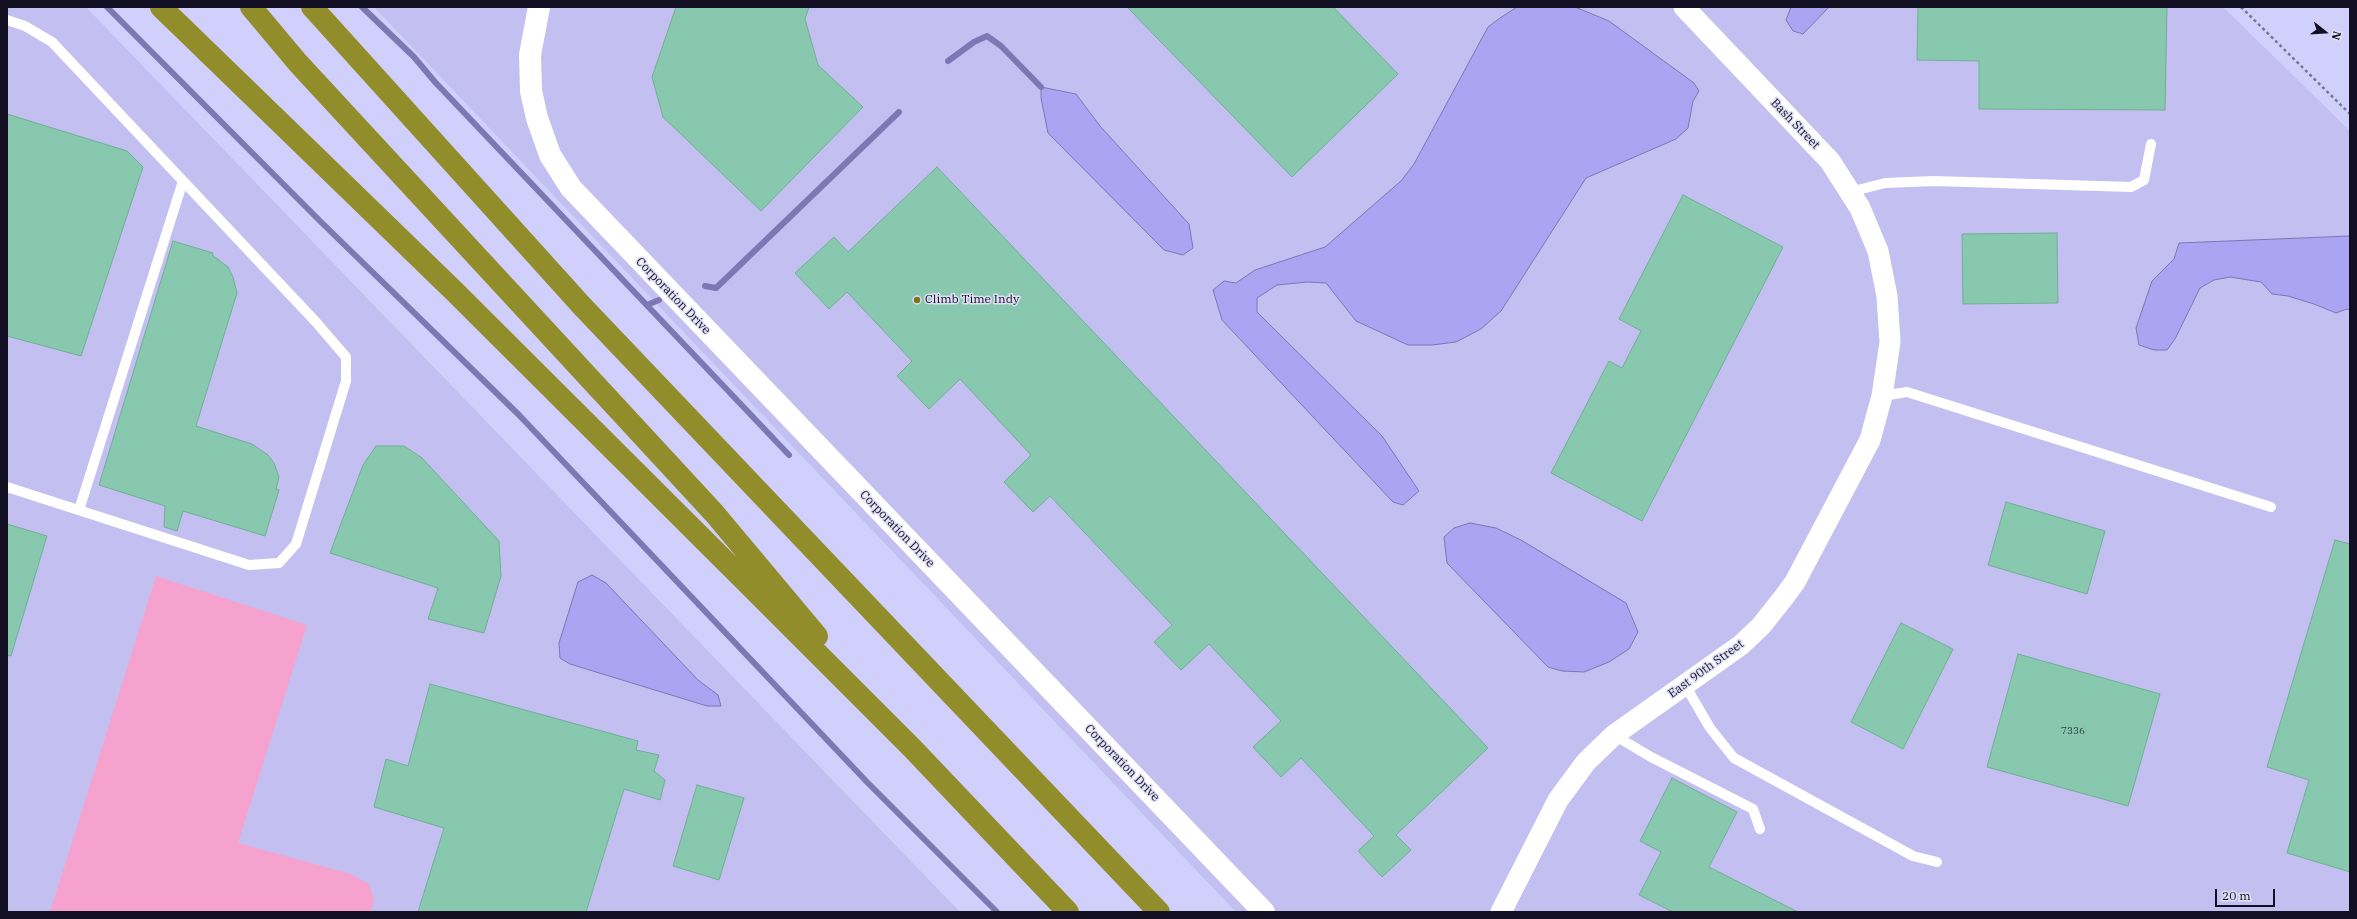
<!DOCTYPE html>
<html>
<head>
<meta charset="utf-8">
<style>
  body { margin:0 }
  #map { position:relative; width:2357px; height:919px; overflow:hidden; background:#d1cffb; font-family:"IBM Plex Serif",serif }
  canvas { display:block }
  .frame { position:absolute; inset:0; border:8px solid #120f22; pointer-events:none }
  .north { position:absolute; left:2305px; top:12px; width:40px; height:40px; -webkit-text-stroke:3px #e0dff5; paint-order:stroke; rotate:107deg; font-size:11px; font-weight:700; line-height:16px; text-align:center; color:#120f22 }
  .north::after { content:''; display:block; margin:auto; width:14px; height:18px; background:#120f22; clip-path:polygon(50% 0,100% 100%,50% 72%,0 100%) }
  .scale { position:absolute; left:2215px; top:889px; width:60px; height:18px; box-sizing:border-box; border:2px solid #120f22; border-top:0; padding-left:5px; font-size:12px; line-height:14px; white-space:nowrap; color:#120f22; -webkit-text-stroke:3px #e0dff5; paint-order:stroke }
</style>
</head>
<body>
<div id="map">
<canvas width="2357" height="919"></canvas>
<div class="frame"></div>
<div class="north">N</div>
<div class="scale">20 m</div>
</div>
<script>
const g = document.querySelector('canvas').getContext('2d');
g.lineJoin = 'round';
function fill(path, color) { g.fillStyle = color; g.fill(path, 'evenodd'); }
const toPath = rows => new Path2D(rows.map(r => 'M' + r).join(''));
function strokePath(path, color, width, dash) { g.strokeStyle = color; g.lineWidth = width; g.lineCap = dash ? 'butt' : 'round'; g.setLineDash(dash || []); g.stroke(path); }
function write(font, color, halo, rows, align = 'center') {
  g.font = font + ' "IBM Plex Serif",serif'; g.lineWidth = 3; g.setLineDash([]); g.textBaseline = 'middle'; g.strokeStyle = halo; g.fillStyle = color; for (const [text, x, y, turn = 0] of rows) {
    g.save(); g.translate(x, y); g.rotate((+turn || 0) * Math.PI / 180); g.textAlign = isNaN(turn) ? turn : align; if (halo) g.strokeText(text, 0, 0); g.fillText(text, 0, 0); g.restore();
  }
}
fill(toPath([
  [7,7,86,7,960,912,7,912],
  [374,7,2223,7,2350,131,2350,912,1236,912]
]), '#c3c0f1');
fill(toPath([
  [156,576,307,625,238,843,351,874,369,884,374,900,371,912,50,912]
]), '#f6a2ce');
const water = toPath([
  [1575,7,1609,21,1694,83,1699,91,1693,101,1688,128,1676,139,1586,178,1501,311,1481,329,1456,342,1432,345,1408,345,1356,321,1326,283,1307,282,1277,285,1257,298,1257,312,1382,436,1419,491,1403,505,1393,502,1222,320,1213,290,1224,281,1236,283,1255,270,1325,247,1401,181,1414,164,1488,27,1500,18,1517,7,1575,7],
  [1791,7,1829,7,1803,34,1793,31,1786,20,1791,7],
  [1041,87,1076,94,1100,126,1189,224,1193,248,1183,255,1164,250,1048,133,1041,98,1041,87],
  [2350,236,2350,310,2347,309,2336,313,2314,304,2288,296,2272,294,2261,282,2230,277,2214,280,2200,288,2175,339,2167,350,2154,350,2139,345,2136,328,2152,281,2174,259,2179,243,2350,236],
  [1470,523,1496,528,1521,540,1626,603,1638,632,1629,649,1609,662,1584,672,1562,671,1548,667,1447,563,1444,537,1454,528,1470,523],
  [592,575,606,583,698,680,718,695,721,706,707,706,570,664,560,658,559,643,578,582,592,575]
]);
fill(water, '#aba4f2');
strokePath(water, '#7d77b4', 1);
strokePath(toPath([
  [107,7,320,221,519,415,867,782,997,912],
  [362,7,414,57,435,82,789,455],
  [948,61,974,42,987,36,1001,46,1041,87],
  [705,286,716,288,899,112],
  [647,305,659,300]
]), '#7d77b4', 6);
const building = toPath([
  [676,7,809,7,805,19,818,65,863,107,761,211,663,117,652,77,676,7],
  [1127,7,1333,7,1398,74,1292,177,1127,7],
  [1918,7,2167,7,2165,110,1979,109,1979,61,1917,60,1918,7],
  [7,114,127,151,143,167,81,356,7,336,7,114],
  [937,167,1488,748,1396,835,1411,850,1382,877,1358,851,1374,836,1301,758,1281,777,1253,747,1281,721,1209,644,1181,670,1154,642,1172,625,1050,496,1033,512,1004,482,1031,455,960,379,929,409,897,376,912,361,847,292,829,309,795,273,834,237,848,252,937,167],
  [1683,195,1783,247,1642,521,1551,473,1609,361,1622,368,1641,331,1619,319,1683,195],
  [2057,233,2058,303,1963,304,1962,234,2057,233],
  [173,241,213,253,212,255,228,267,233,277,237,293,196,426,252,444,268,455,274,463,279,477,276,489,279,490,265,536,183,511,177,531,164,527,165,506,99,485,173,241],
  [376,446,404,446,422,458,499,541,501,576,484,633,428,619,438,588,330,553,363,465,376,446],
  [2006,502,2105,531,2087,594,1988,565,2006,502],
  [7,524,47,536,11,656,7,655,7,524],
  [2335,540,2350,544,2350,872,2287,853,2309,780,2267,767,2335,540],
  [1901,623,1953,649,1903,749,1851,722,1901,623],
  [2018,654,2160,694,2128,806,1987,767,2018,654],
  [430,684,638,741,636,750,659,755,654,771,665,780,660,800,624,789,586,912,418,912,444,828,374,807,386,759,408,766,430,684],
  [1672,778,1737,812,1709,867,1798,912,1673,912,1639,895,1661,852,1640,841,1672,778],
  [697,785,744,798,719,880,673,866,697,785]
]);
fill(building, '#88c8ae');
strokePath(building, '#70af96', 1);
strokePath(toPath([
  [2241,7,2350,114]
]), '#787696', 2.5, [3, 3]);
strokePath(toPath([
  [7,20,25,26,52,42,315,321,346,357,346,381,296,544,279,563,249,565,7,487],
  [1850,192,1885,183,1934,181,2131,187,2144,180,2151,144],
  [1882,396,1907,392,2271,507],
  [79,510,183,181],
  [1685,685,1710,728,1734,758,1913,856,1937,862],
  [1614,735,1651,757,1753,809,1760,829]
]), '#fff', 10);
strokePath(toPath([
  [1501,912,1558,800,1586,762,1614,735,1741,645,1761,626,1784,597,1795,582,1870,440,1882,396,1890,342,1887,296,1878,251,1860,208,1830,161,1684,7]
]), '#fff', 21);
strokePath(toPath([
  [539,7,530,55,531,91,537,118,550,155,571,188,1264,912]
]), '#fff', 22);
strokePath(toPath([
  [161,7,455,292,739,575,912,748,1068,912],
  [251,7,298,63,714,513,817,636],
  [312,7,582,306,1159,912]
]), '#918d2a', 22);
for (const [x, y, r, color] of [
  [917,300,4,"#7b771d"]
]) { const dot = new Path2D(); dot.arc(x, y, r, 0, 2 * Math.PI); g.fillStyle = color; g.fill(dot); strokePath(dot, '#e0dff5', 1.5); }
write('10px', '#303d45', null, [
  ["7336",2073,731]
]);
write('12px', '#120f22', '#e0dff5', [
  ["Bash Street",1795,124,46],
  ["Corporation Drive",673,296,46],
  ["Corporation Drive",897,529,46],
  ["East 90th Street",1706,669,-36],
  ["Corporation Drive",1122,763,46]
]);
write('12px', '#120f22', '#e0dff5', [
  ["Climb Time Indy",925,300]
], 'left');
</script>
</body>
</html>
